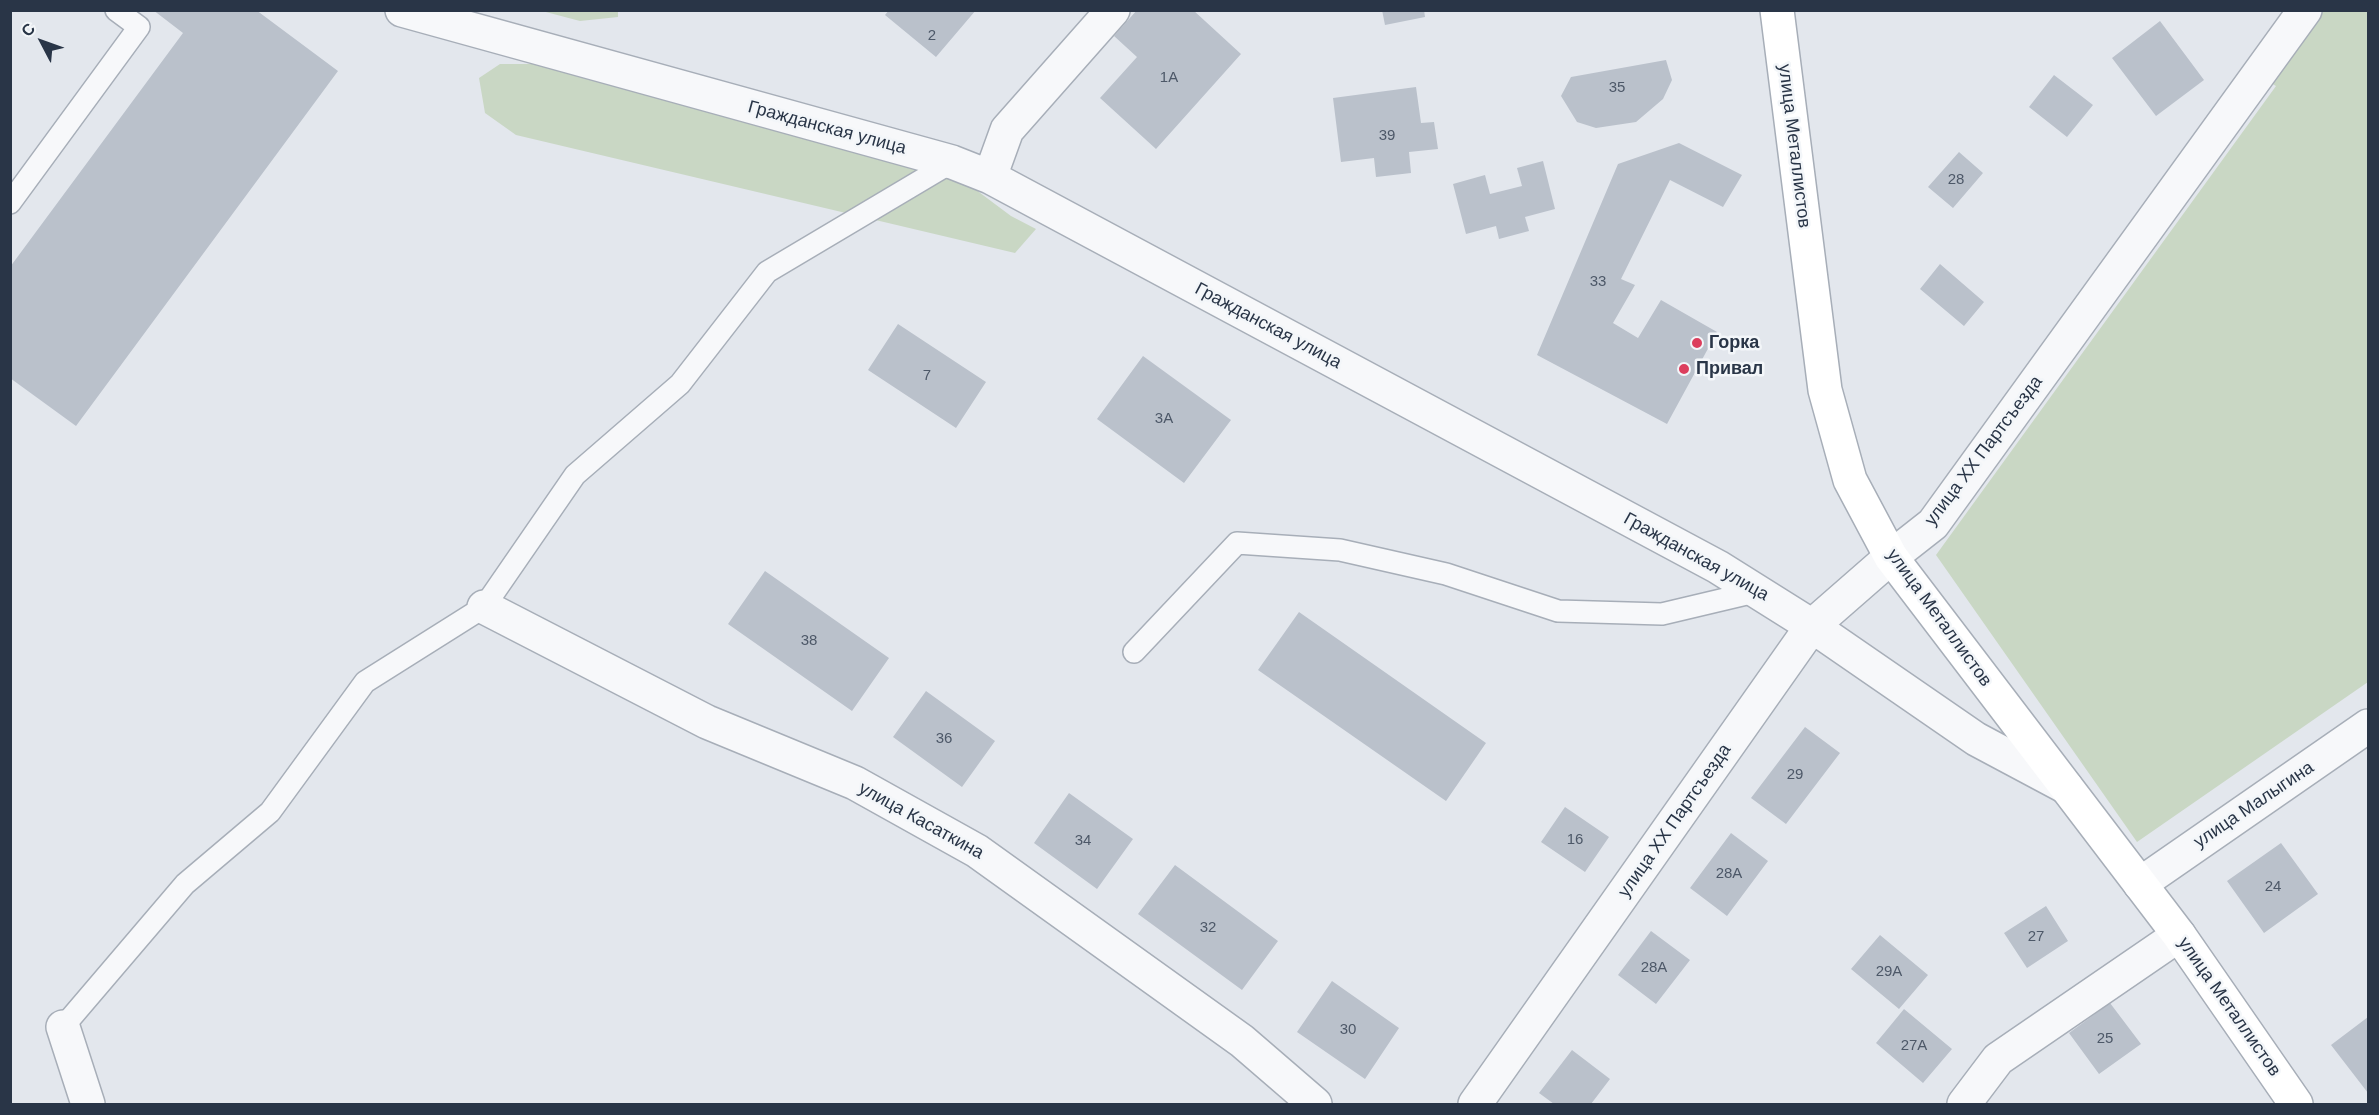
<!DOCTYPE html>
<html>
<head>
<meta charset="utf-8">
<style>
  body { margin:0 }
  #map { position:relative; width:2379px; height:1115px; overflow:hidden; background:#e3e7ed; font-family:Arial,sans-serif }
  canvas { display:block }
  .frame { position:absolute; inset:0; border:12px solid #293547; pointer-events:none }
  .north { position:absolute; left:12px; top:12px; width:60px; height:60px; -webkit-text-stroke:4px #f3f6f9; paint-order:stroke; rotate:311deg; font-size:16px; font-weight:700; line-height:24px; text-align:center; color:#293547 }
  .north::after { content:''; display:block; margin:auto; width:21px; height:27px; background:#293547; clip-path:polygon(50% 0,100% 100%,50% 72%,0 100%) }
</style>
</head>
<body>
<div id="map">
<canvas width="2379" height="1115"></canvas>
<div class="frame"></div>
<div class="north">С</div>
</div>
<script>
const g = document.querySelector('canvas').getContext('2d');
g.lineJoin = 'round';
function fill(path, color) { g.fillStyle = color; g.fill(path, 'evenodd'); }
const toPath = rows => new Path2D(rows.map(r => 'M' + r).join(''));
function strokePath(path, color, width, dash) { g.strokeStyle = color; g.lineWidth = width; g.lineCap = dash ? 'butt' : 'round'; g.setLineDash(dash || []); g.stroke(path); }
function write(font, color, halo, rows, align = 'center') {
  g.font = font + ' Arial,sans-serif'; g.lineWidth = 5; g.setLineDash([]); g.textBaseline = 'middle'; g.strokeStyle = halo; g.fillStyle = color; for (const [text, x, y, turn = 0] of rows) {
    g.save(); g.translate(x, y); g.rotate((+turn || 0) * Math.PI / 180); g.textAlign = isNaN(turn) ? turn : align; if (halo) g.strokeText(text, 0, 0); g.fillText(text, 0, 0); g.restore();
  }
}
fill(toPath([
  [542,11,618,11,618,17,580,21],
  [2300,11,2368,11,2368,682,2137,842,1936,555,2276,86,2271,83],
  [500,64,556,64,948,169,1011,216,1036,229,1015,253,516,135,485,113,479,78]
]), '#c9d7c4');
fill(toPath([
  [153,10,256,10,338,71,76,426,10,378,10,267,183,33],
  [889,10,976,10,936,57,885,15],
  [1137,10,1193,10,1241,54,1156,149,1100,98,1137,57,1114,36],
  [1382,10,1424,10,1425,17,1385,25],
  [2160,21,2204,80,2156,116,2112,58],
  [1666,60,1672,80,1663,99,1636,122,1596,128,1577,122,1561,96,1571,77],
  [2054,75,2093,105,2067,137,2029,107],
  [1416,87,1421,123,1434,122,1438,149,1409,152,1411,173,1376,177,1374,158,1341,162,1333,98],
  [1679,143,1742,175,1723,207,1670,180,1621,279,1635,285,1613,323,1638,338,1661,300,1717,332,1667,424,1537,355,1618,164],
  [1959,152,1983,173,1953,208,1928,187],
  [1543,161,1555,209,1525,217,1529,231,1499,239,1496,226,1466,234,1453,184,1485,175,1490,194,1522,186,1517,168],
  [1940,264,1984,302,1964,326,1920,289],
  [898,324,986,382,956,428,868,370],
  [1143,356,1231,420,1184,483,1097,419],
  [765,571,889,658,852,711,728,624],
  [1299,612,1486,743,1446,801,1258,670],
  [926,691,995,741,962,787,893,737],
  [1805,727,1840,753,1786,824,1751,798],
  [1069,793,1133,839,1097,889,1034,843],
  [1565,807,1609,837,1585,872,1541,842],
  [1731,833,1768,861,1727,916,1690,888],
  [2281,843,2318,894,2264,933,2227,881],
  [1175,865,1278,941,1242,990,1138,914],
  [2046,906,2068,941,2027,968,2004,933],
  [1651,931,1690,960,1656,1004,1618,975],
  [1880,935,1928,975,1899,1009,1851,969],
  [1332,981,1399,1028,1365,1079,1297,1032],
  [2110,1003,2141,1044,2099,1074,2069,1033],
  [1904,1009,1952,1049,1923,1083,1876,1043],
  [2368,1017,2368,1093,2331,1045],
  [1572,1050,1610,1079,1591,1104,1554,1104,1539,1093]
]), '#bac1cb');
const lane = toPath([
  [10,203,139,27,116,10],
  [1134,652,1237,543,1340,550,1446,574,1558,611,1662,614,1759,591],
  [63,1027,185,884,270,812,365,682,484,607,575,475,680,384,767,272,952,162]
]);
const street = toPath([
  [402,10,952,162,990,177,1718,567,1812,626,1976,739,2066,787],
  [990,177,1007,130,1113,10],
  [484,607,707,722,855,783,977,851,1242,1041,1315,1104],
  [2140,884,2368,726],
  [63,1027,88,1104],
  [1475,1104,1812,626,1891,557,1933,524,2305,10],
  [1964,1104,1998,1059,2179,935]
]);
const secondary = toPath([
  [1777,10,1825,390,1850,480,1891,557,2179,935,2296,1104]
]);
strokePath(lane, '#a7aeb8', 24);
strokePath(street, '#a7aeb8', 36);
strokePath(secondary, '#a7aeb8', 36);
strokePath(lane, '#f7f8fa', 21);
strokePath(street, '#f7f8fa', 33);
strokePath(secondary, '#fff', 33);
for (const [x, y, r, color] of [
  [1697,343,6,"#dc3e5d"],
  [1684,369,6,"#dc3e5d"]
]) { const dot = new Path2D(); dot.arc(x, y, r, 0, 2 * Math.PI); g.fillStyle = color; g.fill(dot); strokePath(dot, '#f3f6f9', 2); }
write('15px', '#4d5868', null, [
  ["2",932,36],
  ["1А",1169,78],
  ["35",1617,88],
  ["39",1387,136],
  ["28",1956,180],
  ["33",1598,282],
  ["7",927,376],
  ["3А",1164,419],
  ["38",809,641],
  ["36",944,739],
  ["29",1795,775],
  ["16",1575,840],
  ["34",1083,841],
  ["28А",1729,874],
  ["24",2273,887],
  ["32",1208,928],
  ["27",2036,937],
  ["28А",1654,968],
  ["29А",1889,972],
  ["30",1348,1030],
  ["25",2105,1039],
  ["27А",1914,1046]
]);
write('18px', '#293547', '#f3f6f9', [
  ["Гражданская улица",827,128,15],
  ["улица Металлистов",1794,146,83],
  ["Гражданская улица",1268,326,28],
  ["улица XX Партсъезда",1984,451,-53],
  ["Гражданская улица",1696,557,29],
  ["улица Металлистов",1939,618,54],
  ["улица Малыгина",2254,805,-34],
  ["улица Касаткина",921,821,29],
  ["улица XX Партсъезда",1675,821,-55],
  ["улица Металлистов",2229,1007,55]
]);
write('bold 18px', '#293547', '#f3f6f9', [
  ["Горка",1709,343],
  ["Привал",1696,369]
], 'left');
</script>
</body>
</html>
